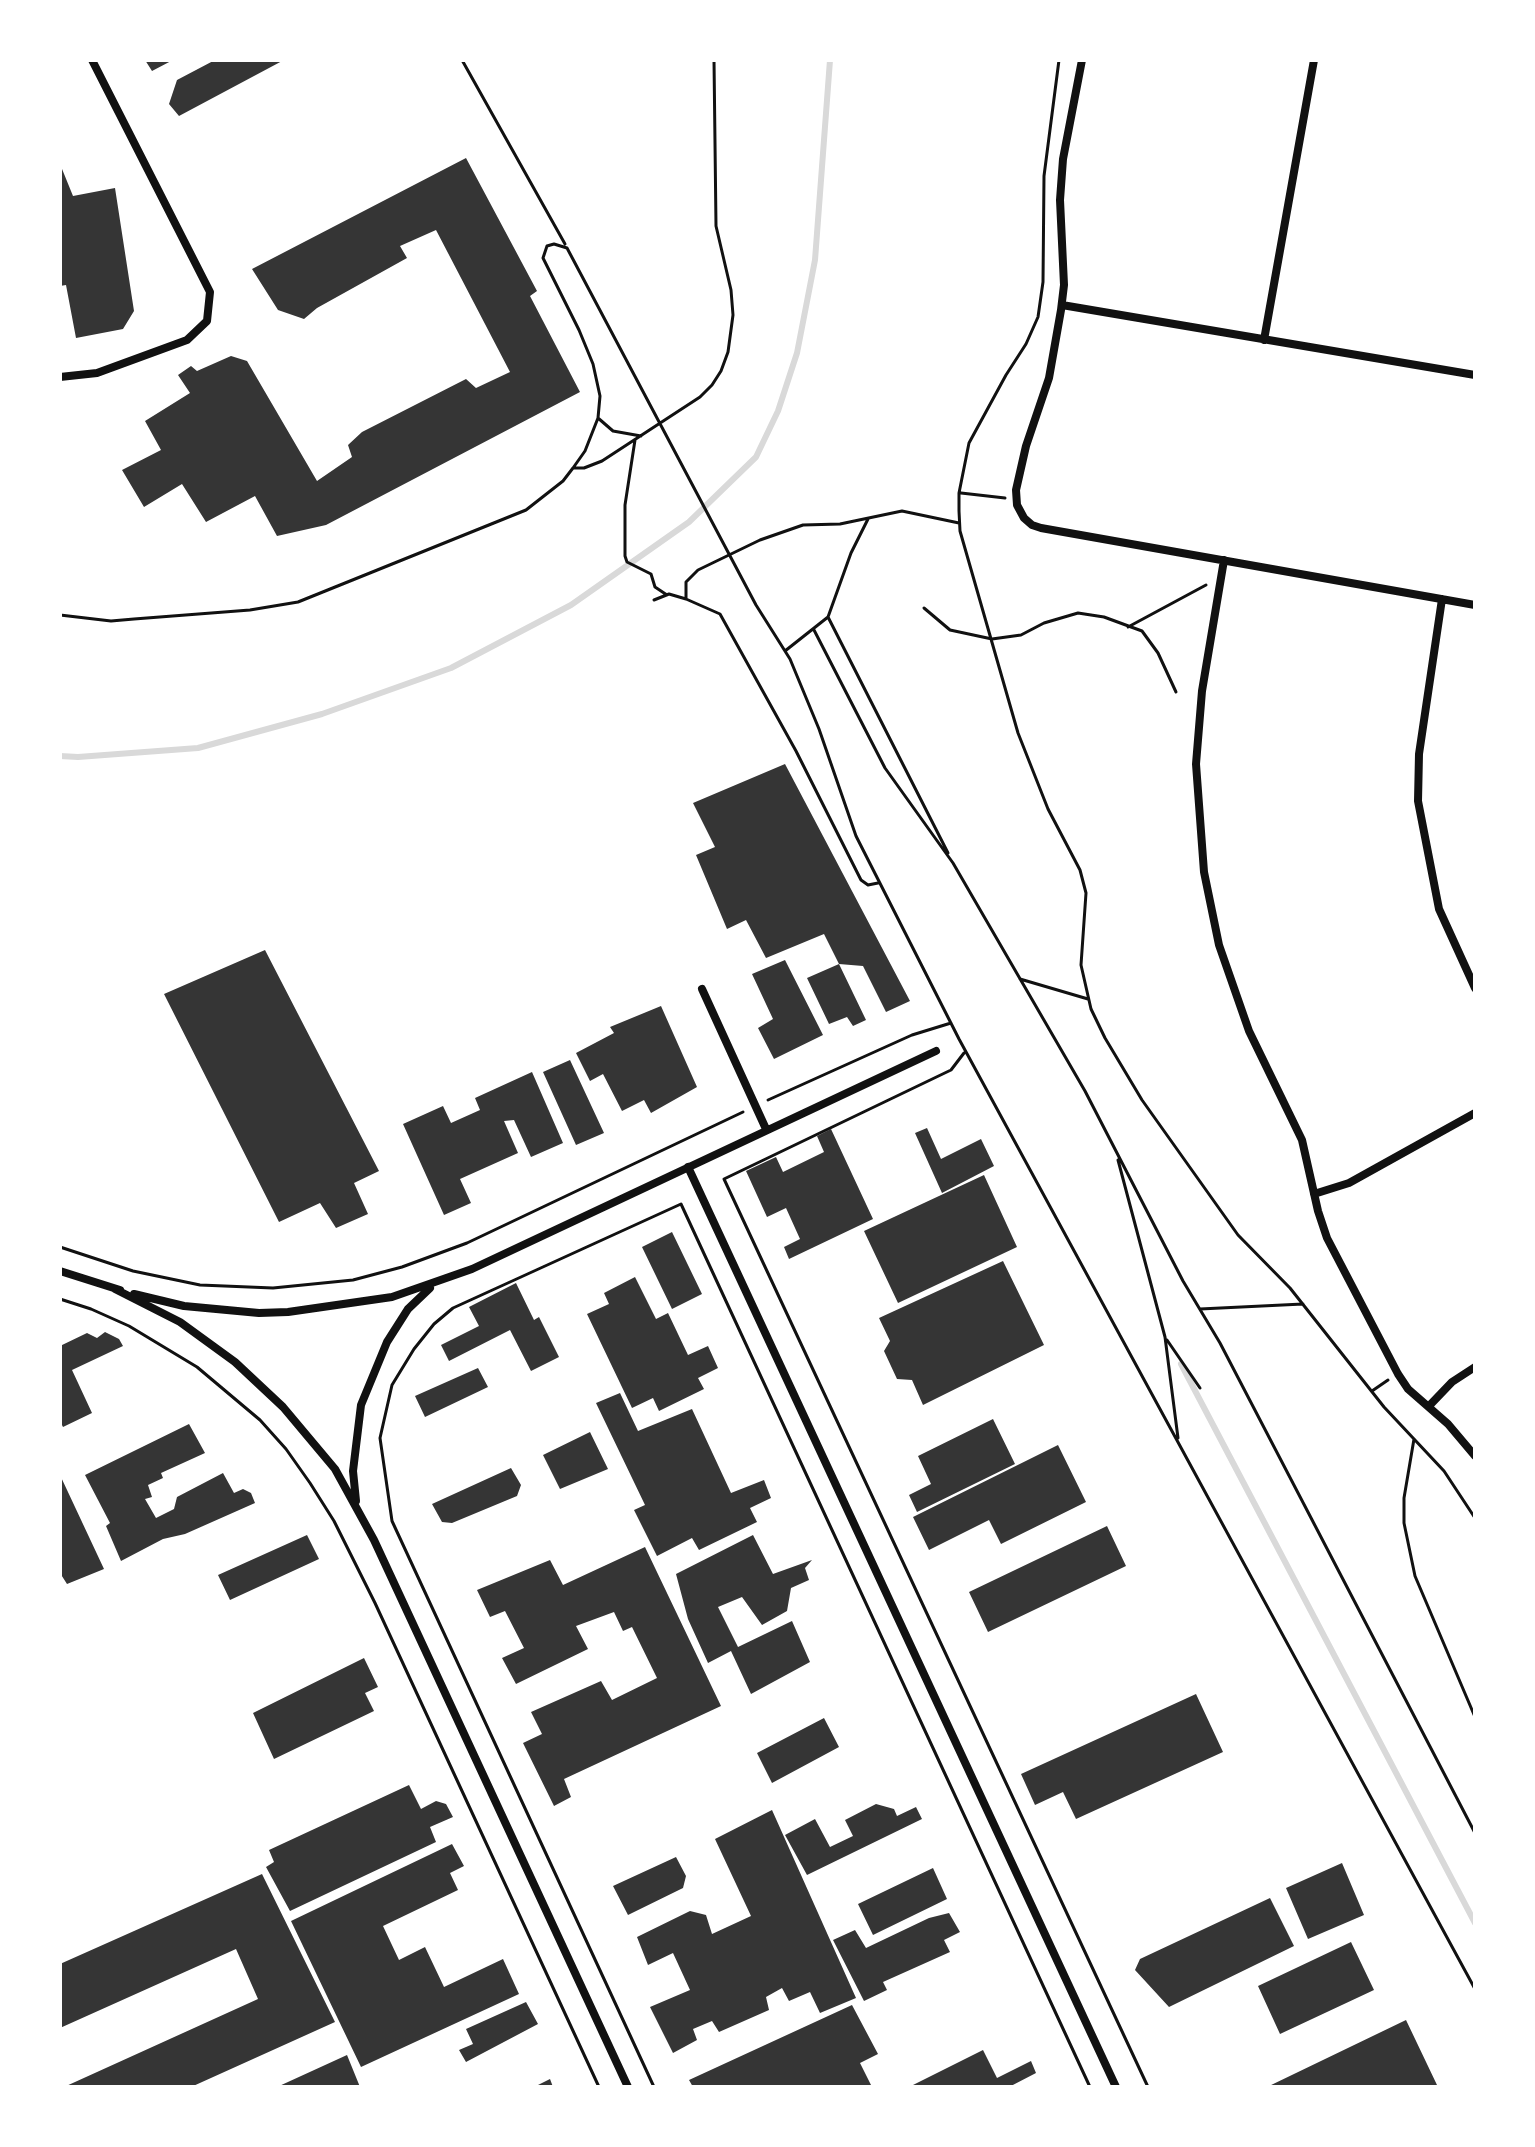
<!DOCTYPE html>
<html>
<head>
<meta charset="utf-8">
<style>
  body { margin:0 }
  #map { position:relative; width:1535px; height:2147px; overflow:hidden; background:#fff; font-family:Mulish,sans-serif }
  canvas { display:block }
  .frame { position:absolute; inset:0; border:62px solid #fff; pointer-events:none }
</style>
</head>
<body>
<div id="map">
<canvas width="1535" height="2147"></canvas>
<div class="frame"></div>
</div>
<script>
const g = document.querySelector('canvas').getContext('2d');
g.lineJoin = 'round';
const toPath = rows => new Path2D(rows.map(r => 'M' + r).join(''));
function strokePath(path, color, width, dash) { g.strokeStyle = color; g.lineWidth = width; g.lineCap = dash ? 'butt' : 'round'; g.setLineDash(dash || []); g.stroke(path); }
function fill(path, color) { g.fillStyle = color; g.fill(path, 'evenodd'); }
strokePath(toPath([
  [60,756,78,757,198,748,322,714,451,668,571,605,689,522,756,457,778,411,797,353,815,260,830,60],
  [1181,1364,1475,1923]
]), '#d9d9d9', 6);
fill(toPath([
  [145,60,173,60,152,71],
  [215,60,284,60,179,116,169,104,177,80],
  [466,158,537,291,530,296,580,392,326,525,277,536,255,496,206,522,182,484,144,507,122,470,161,450,145,421,190,393,178,375,191,366,197,371,231,356,247,361,317,481,352,457,348,445,362,432,466,379,476,388,510,372,436,230,400,246,407,258,317,308,304,319,278,310,252,269],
  [60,164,73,196,115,188,134,311,123,329,76,338,66,285,60,286],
  [785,764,910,1001,886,1012,863,966,839,964,824,934,766,958,746,920,727,929,696,855,715,847,693,803],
  [265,950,379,1171,354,1183,368,1214,336,1228,320,1203,279,1222,164,994],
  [785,960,823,1035,774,1059,758,1028,773,1019,752,974],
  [839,964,866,1020,853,1026,847,1017,829,1024,807,978],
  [661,1006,697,1087,651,1113,644,1100,622,1111,603,1074,590,1081,576,1053,614,1033,610,1027],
  [570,1060,604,1133,576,1145,543,1072],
  [532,1072,563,1143,531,1157,514,1120,504,1121,518,1153,460,1179,471,1203,444,1215,403,1124,443,1106,451,1123,480,1110,475,1098],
  [927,1128,941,1159,981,1139,994,1166,942,1193,915,1133],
  [831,1129,873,1219,789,1259,784,1247,800,1239,786,1208,767,1217,746,1171,776,1157,783,1172,824,1152,817,1136],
  [984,1175,1017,1247,898,1303,864,1231],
  [672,1232,702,1294,672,1309,642,1247],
  [1003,1261,1044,1345,923,1405,912,1380,897,1379,884,1351,890,1341,879,1318],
  [635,1277,656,1319,668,1313,688,1355,708,1346,718,1368,698,1378,704,1389,659,1411,653,1398,632,1408,587,1314,609,1304,604,1293],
  [516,1283,534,1320,539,1317,559,1357,531,1371,510,1330,449,1361,441,1345,479,1326,469,1307],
  [105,1332,119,1339,123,1346,72,1370,92,1413,63,1427,60,1421,60,1346,87,1333,97,1338],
  [478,1368,488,1387,425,1417,415,1396],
  [620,1393,638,1431,692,1409,731,1493,764,1480,771,1498,750,1508,757,1522,699,1550,692,1538,657,1556,634,1510,645,1505,596,1403],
  [993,1419,1015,1464,917,1512,909,1495,931,1484,918,1456],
  [189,1424,205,1453,161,1473,163,1478,148,1485,152,1497,145,1499,156,1518,174,1509,177,1497,223,1473,234,1493,243,1489,251,1493,255,1503,185,1534,163,1539,121,1561,106,1526,110,1523,85,1475],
  [590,1432,608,1469,560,1489,543,1455],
  [1058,1445,1086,1502,1001,1544,989,1520,929,1550,913,1517],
  [511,1468,521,1485,517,1496,452,1523,442,1522,432,1504],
  [60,1475,104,1569,67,1584,60,1573],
  [1107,1526,1126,1566,988,1632,969,1592],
  [307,1535,319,1559,230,1600,218,1575],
  [753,1535,773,1574,812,1560,805,1568,809,1580,791,1588,787,1611,762,1625,742,1597,718,1607,738,1647,792,1621,810,1662,751,1694,731,1651,708,1663,688,1619,676,1574],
  [645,1547,721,1706,564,1779,571,1797,554,1806,523,1743,542,1734,531,1712,601,1681,612,1700,657,1678,632,1627,623,1631,614,1612,576,1626,588,1649,516,1684,502,1658,524,1648,505,1611,490,1617,477,1590,550,1560,563,1585],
  [364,1658,378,1687,365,1693,374,1711,274,1759,253,1713],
  [1196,1694,1223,1752,1076,1819,1063,1792,1035,1805,1021,1774],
  [824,1718,839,1747,772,1783,757,1753],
  [409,1785,421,1809,436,1801,446,1804,453,1817,430,1827,436,1842,290,1911,266,1867,274,1862,269,1850],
  [876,1804,894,1809,897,1816,916,1807,922,1819,807,1875,785,1835,815,1819,830,1847,853,1836,845,1820],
  [772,1810,856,1998,820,2013,810,1992,789,2001,782,1988,766,1997,769,2010,719,2032,712,2021,693,2029,697,2040,673,2053,650,2007,690,1990,673,1953,648,1965,637,1937,690,1911,706,1915,712,1934,751,1916,715,1839],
  [452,1844,464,1866,450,1873,458,1890,383,1926,399,1960,425,1947,444,1987,503,1959,519,1994,361,2067,291,1921],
  [676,1857,686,1876,683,1888,628,1915,613,1886],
  [1342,1863,1364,1915,1308,1939,1286,1888],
  [933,1868,947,1899,873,1935,858,1904],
  [262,1874,335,2022,191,2087,64,2087,258,1999,236,1949,60,2028,60,1964],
  [1270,1898,1294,1946,1169,2007,1135,1970,1140,1959],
  [949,1913,960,1932,944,1940,950,1952,883,1982,887,1990,864,2001,833,1940,855,1930,866,1948,929,1918],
  [1351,1942,1374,1990,1280,2034,1258,1986],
  [526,2002,538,2024,466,2062,459,2050,473,2044,466,2029],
  [852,2005,878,2054,860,2063,872,2087,693,2087,689,2080],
  [1406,2020,1437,2085,1432,2087,1267,2087],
  [983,2050,997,2078,1031,2061,1036,2073,1009,2087,909,2087],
  [347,2055,360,2087,277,2087],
  [550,2079,553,2087,534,2087]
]), '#353535');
strokePath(toPath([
  [462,60,565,244],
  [1059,60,1044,176,1043,282,1038,317,1026,344,1006,375,969,443,959,493,959,511,960,531,1018,733,1048,809,1080,870,1086,893,1081,965,1091,1009,1105,1038,1142,1100,1238,1235,1290,1288,1384,1407,1444,1471,1475,1518],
  [598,418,613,431,641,436],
  [635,440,625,505,625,556,627,562,651,574,655,587,667,595],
  [573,468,584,468,602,461,700,397,712,385,721,371,728,352,733,315,731,290,716,226,714,60],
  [961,493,1005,498],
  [654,600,669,594,686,599],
  [924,608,950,630,992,639,1021,635,1044,623,1078,613,1104,617,1142,631,1158,653,1176,692],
  [60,615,111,621,134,619,250,610,298,602,526,510,563,481,573,468,585,451,598,418,600,396,593,364,579,330,543,258,547,246,554,244,567,248,756,605,790,659,819,729,856,836,959,1039,1475,1989],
  [828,617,948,853],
  [1128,627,1206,585],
  [814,630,885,768,953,863,1085,1091,1183,1281,1220,1343,1475,1833],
  [785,651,828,617,851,553,868,519],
  [878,883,868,885,861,880,796,751,720,614,686,599,686,582,698,570,760,540,803,525,840,524,902,511,959,523],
  [1020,979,1088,999],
  [964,1053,951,1070,724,1179,1148,2087],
  [768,1100,912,1035,951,1023],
  [1118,1160,1165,1337,1178,1438],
  [60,1247,133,1271,200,1285,273,1288,353,1280,402,1267,467,1243,743,1112],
  [60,1299,91,1309,129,1326,197,1367,260,1420,286,1449,310,1483,334,1521,375,1603,599,2087],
  [1200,1309,1303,1304],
  [1167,1340,1200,1388],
  [1372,1391,1388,1380],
  [1414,1439,1404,1498,1404,1523,1415,1576,1475,1717],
  [654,2087,392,1521,380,1438,392,1385,414,1349,434,1324,453,1308,681,1204,1090,2087]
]), '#111', 3);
strokePath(toPath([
  [1082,60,1063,159,1060,200,1064,285,1061,310,1049,378,1026,446,1016,490,1017,505,1024,518,1032,525,1041,528,1475,605],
  [1062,305,1475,375],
  [1264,340,1314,60],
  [60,377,97,373,187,340,207,321,210,292,92,60],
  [1224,560,1202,691,1196,764,1204,872,1219,945,1249,1031,1302,1140,1318,1211,1327,1238,1398,1374,1408,1389,1448,1424,1475,1456],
  [1442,599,1419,754,1418,801,1439,909,1475,988],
  [702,989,766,1129],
  [688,1167,1116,2087],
  [1314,1194,1349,1183,1475,1113],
  [60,1271,120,1290],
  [115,1289,180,1322,235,1362,283,1407,335,1469,374,1540,628,2087],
  [134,1294,184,1306,259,1313,288,1312,392,1297,472,1269,936,1051],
  [1429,1406,1452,1382,1475,1367],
  [356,1501,353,1471,361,1405,387,1342,408,1309,430,1288]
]), '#111', 8);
</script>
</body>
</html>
